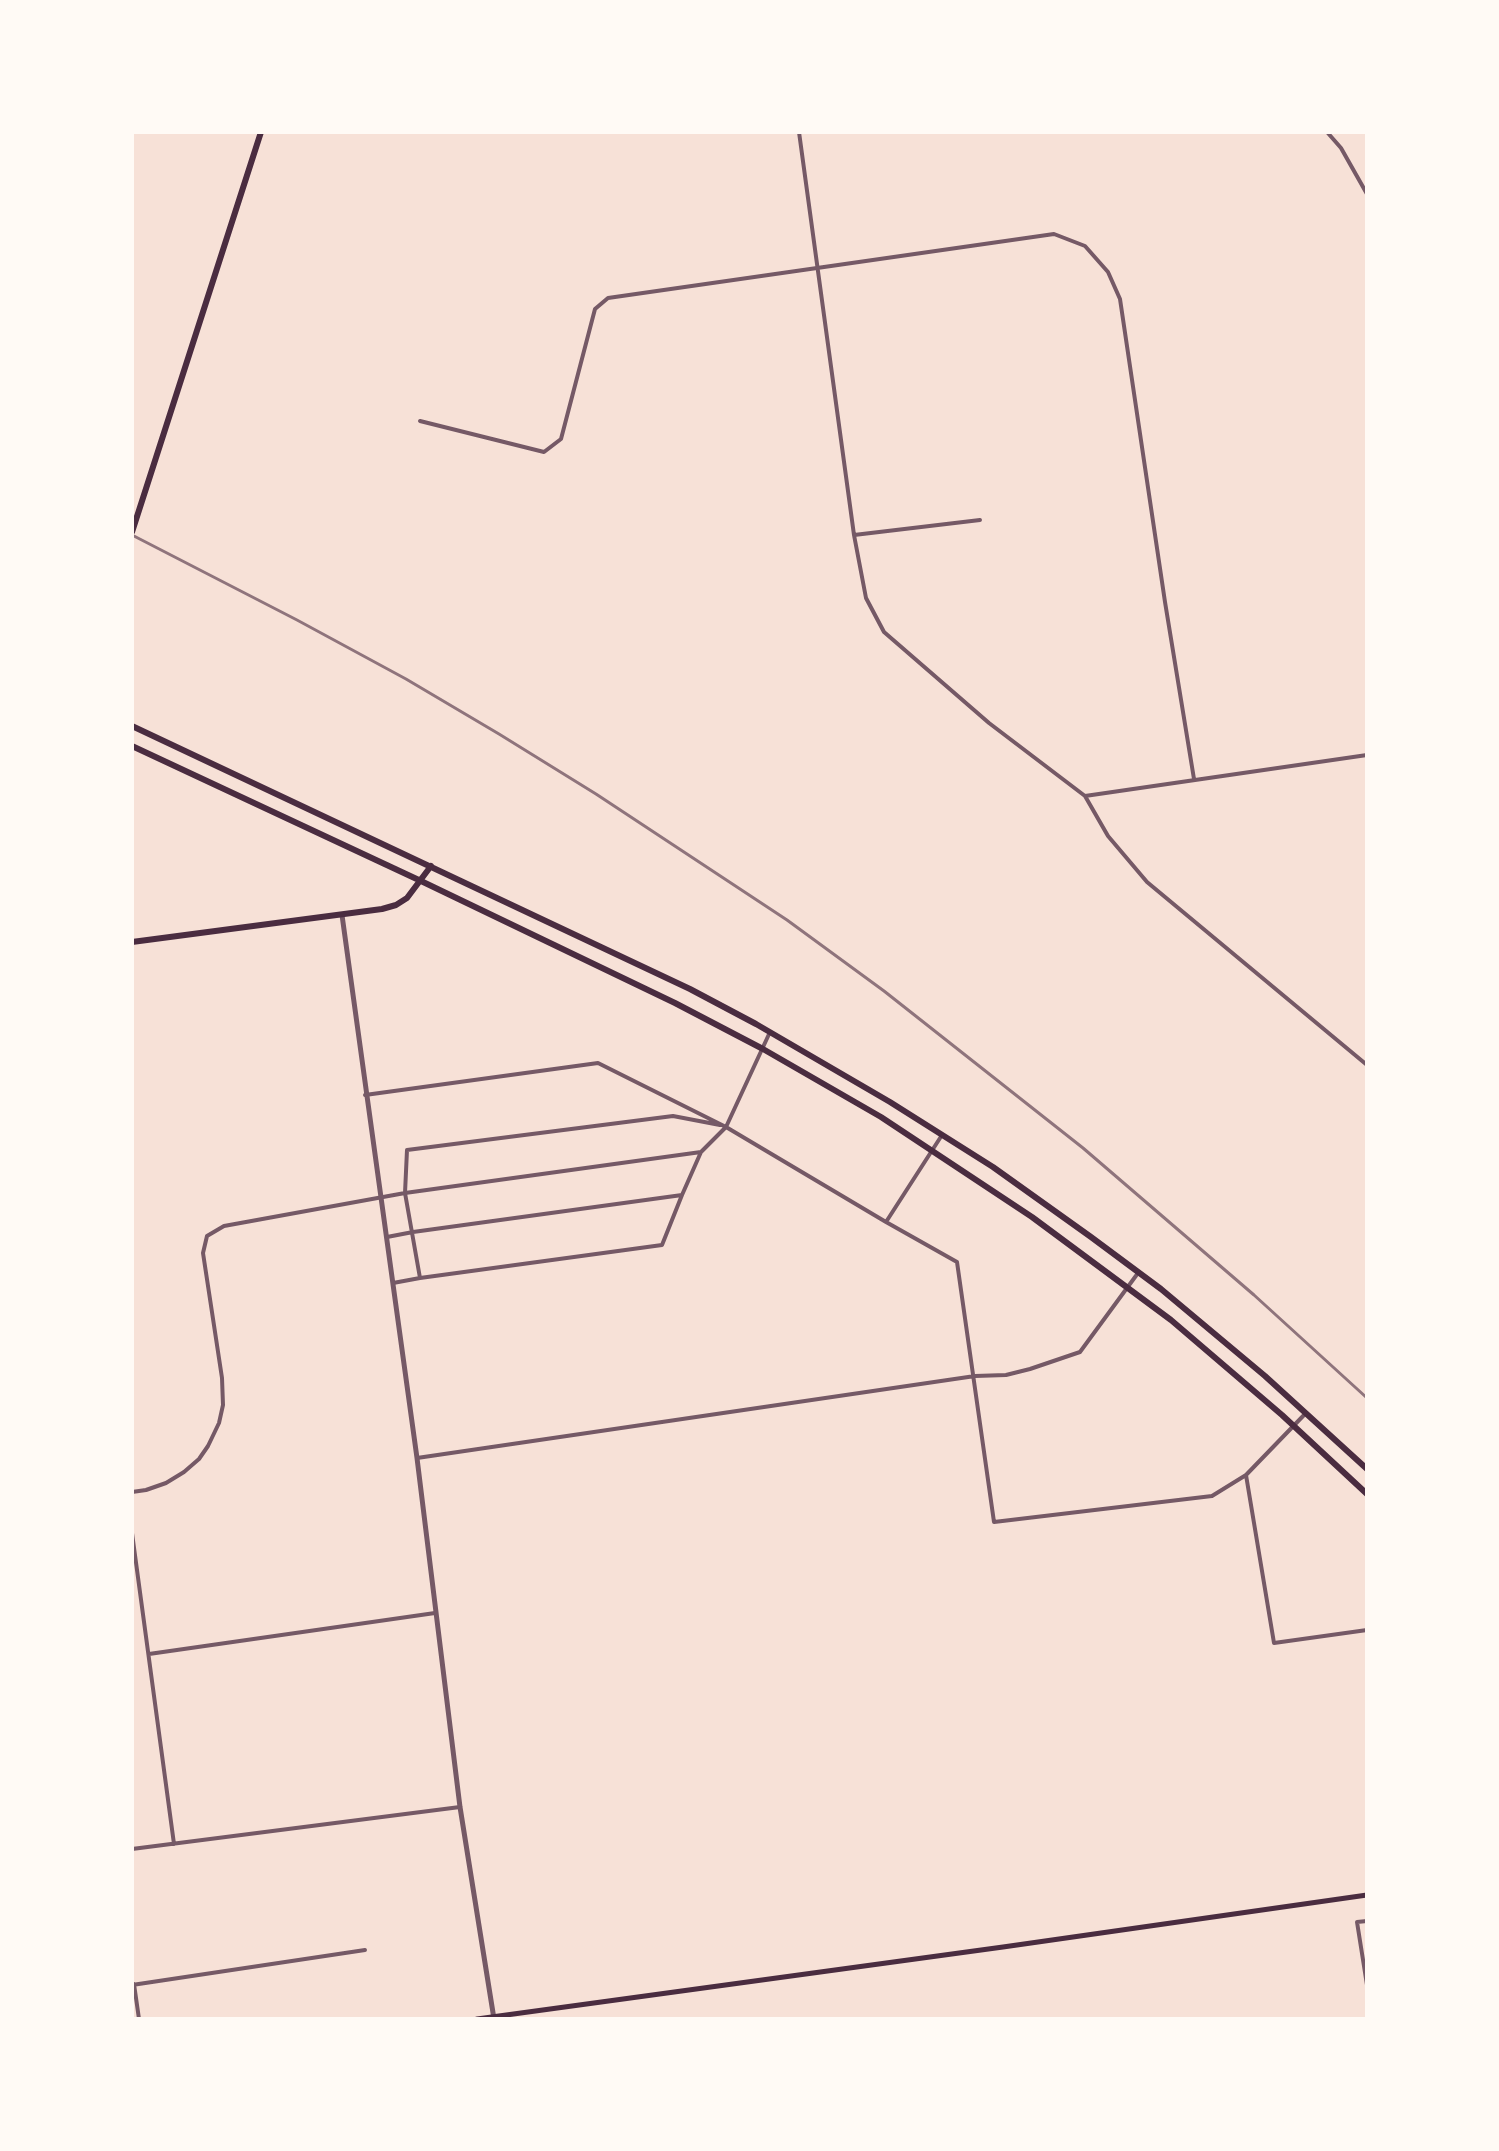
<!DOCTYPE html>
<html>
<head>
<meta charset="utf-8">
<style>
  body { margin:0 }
  #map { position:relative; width:1499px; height:2151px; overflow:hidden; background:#f7e1d7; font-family:Raleway,sans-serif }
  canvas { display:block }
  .frame { position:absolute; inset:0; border:134px solid #fffaf5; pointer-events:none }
</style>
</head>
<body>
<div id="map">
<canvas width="1499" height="2151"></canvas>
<div class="frame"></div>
</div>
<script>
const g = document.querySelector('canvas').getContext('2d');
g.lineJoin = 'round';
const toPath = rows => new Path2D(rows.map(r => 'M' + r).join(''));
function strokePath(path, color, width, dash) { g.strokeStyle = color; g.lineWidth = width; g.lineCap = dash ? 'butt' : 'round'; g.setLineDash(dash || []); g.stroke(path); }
strokePath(toPath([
  [799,132,854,535,866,598,884,632,989,723,1085,796,1108,836,1147,882,1367,1065],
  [1327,132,1341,148,1367,194],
  [420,421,544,452,561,439,595,309,608,298,1054,234,1085,246,1108,272,1120,299,1165,602,1194,779],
  [854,535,980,520],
  [1085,796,1367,755],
  [365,1095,598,1063,726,1127,886,1222,957,1262,994,1522,1212,1496,1246,1475,1305,1414],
  [682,1195,662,1245,420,1278,405,1193,407,1150,673,1116,720,1125],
  [886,1222,942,1135],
  [387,1237,413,1232,682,1195,701,1152,726,1127,770,1032],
  [393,1283,420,1278],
  [417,1458,975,1376,1006,1375,1030,1369,1080,1352,1138,1273],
  [1246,1475,1274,1643,1367,1630],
  [132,1492,146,1490,166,1483,184,1472,199,1459,208,1446,219,1423,223,1405,222,1378,203,1253,207,1236,224,1226,405,1193,701,1152],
  [132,1533,174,1844],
  [149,1654,435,1613],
  [132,1849,460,1807],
  [1367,1921,1357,1922,1367,1985],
  [134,1984,139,2019],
  [132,1985,365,1950]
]), '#755966', 4);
strokePath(toPath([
  [342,915,417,1458,460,1807,494,2019]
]), '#755966', 5);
strokePath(toPath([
  [477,2019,1003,1947,1367,1895]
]), '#4a2c40', 5);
strokePath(toPath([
  [132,532,261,132],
  [132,726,690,989,756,1024,890,1102,993,1167,1091,1237,1161,1289,1265,1376,1367,1469],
  [132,746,421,881,675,1003,763,1049,881,1117,1032,1217,1171,1320,1282,1415,1367,1494],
  [132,942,382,909,396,905,407,898,431,866]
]), '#4a2c40', 6);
strokePath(toPath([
  [132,535,297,620,406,679,499,734,596,794,787,920,884,991,1083,1148,1254,1295,1367,1398]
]), '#8f747c', 3);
</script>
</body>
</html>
